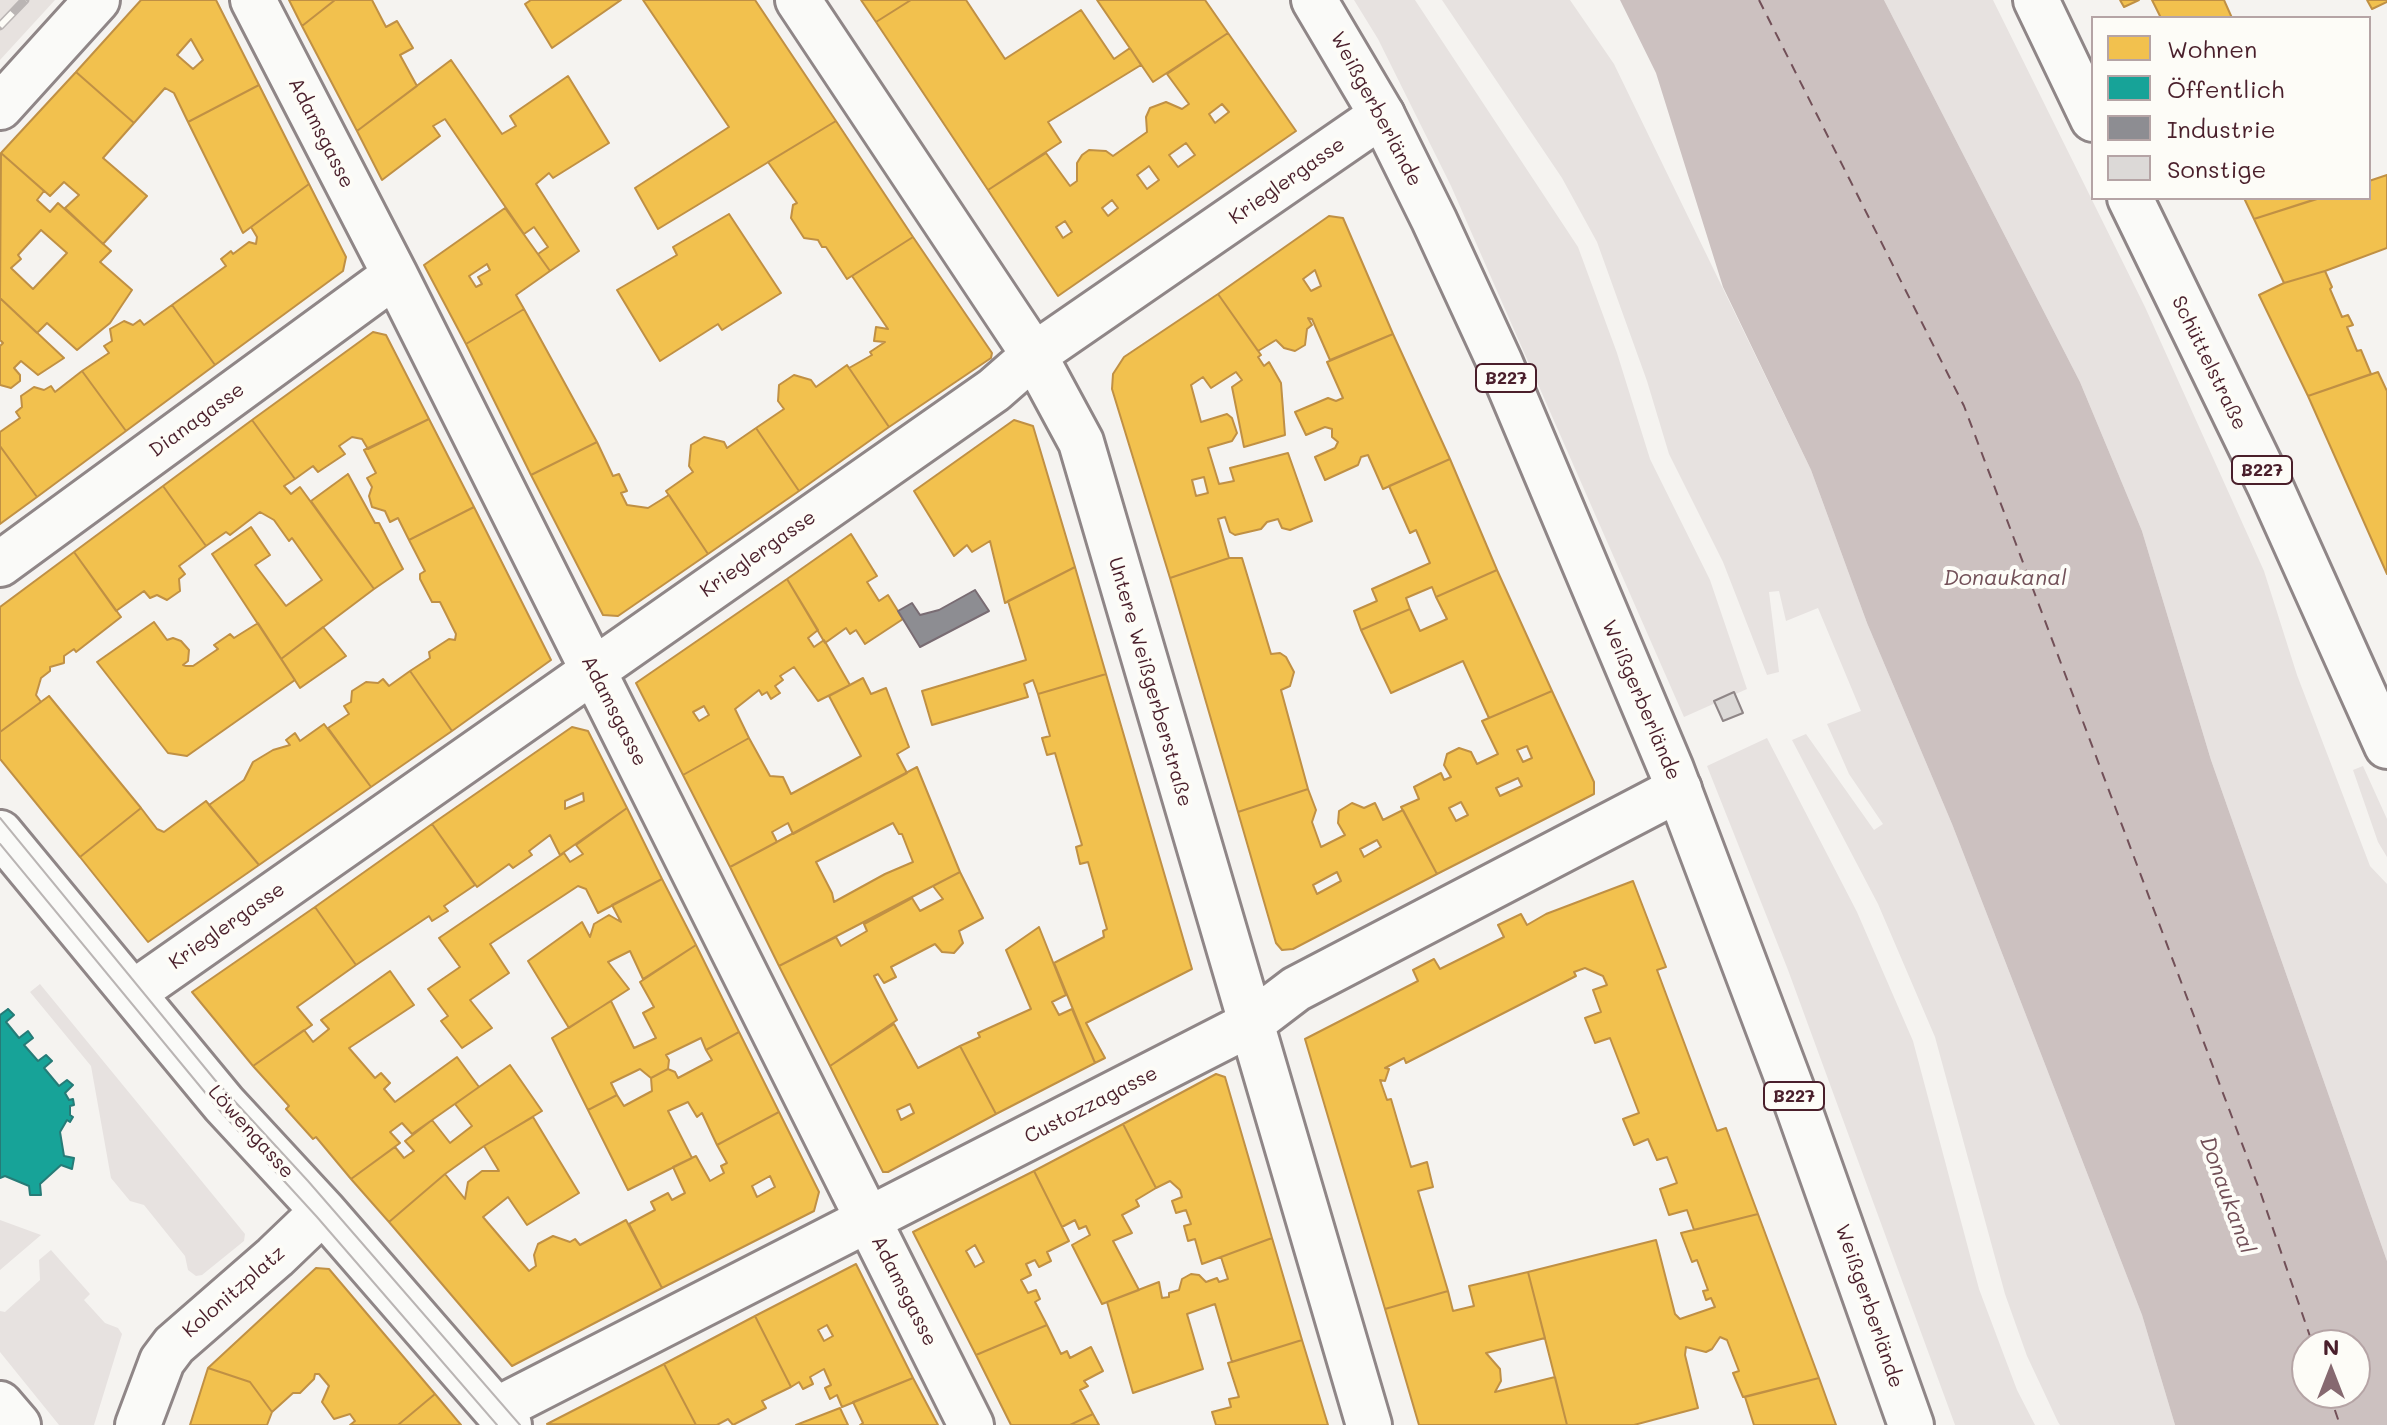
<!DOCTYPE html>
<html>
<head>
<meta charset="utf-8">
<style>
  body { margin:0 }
  #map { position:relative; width:2387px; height:1425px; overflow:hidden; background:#f5f3f0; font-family:Mali,sans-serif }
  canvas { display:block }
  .legend { position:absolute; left:2091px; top:16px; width:280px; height:184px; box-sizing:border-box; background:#fdfcf7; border:2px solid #b5a4a5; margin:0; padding:10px 14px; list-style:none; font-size:24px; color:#4a1f2b }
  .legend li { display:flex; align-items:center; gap:16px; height:40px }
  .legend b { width:40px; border:2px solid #b5a4a5 }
  .north { position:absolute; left:2291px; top:1329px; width:80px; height:80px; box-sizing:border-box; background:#fdfcf7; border:2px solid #b5a4a5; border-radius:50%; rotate:0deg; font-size:22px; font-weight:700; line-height:32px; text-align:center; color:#4a1f2b }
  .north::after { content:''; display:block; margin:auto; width:28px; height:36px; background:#866970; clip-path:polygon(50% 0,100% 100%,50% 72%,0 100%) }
</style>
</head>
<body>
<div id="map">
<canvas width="2387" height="1425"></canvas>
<ul class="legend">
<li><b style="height:22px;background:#f2c14e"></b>Wohnen</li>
<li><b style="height:22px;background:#17a398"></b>Öffentlich</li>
<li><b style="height:22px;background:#8d8d92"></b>Industrie</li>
<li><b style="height:22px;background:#dcd9d7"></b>Sonstige</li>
</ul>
<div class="north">N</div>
</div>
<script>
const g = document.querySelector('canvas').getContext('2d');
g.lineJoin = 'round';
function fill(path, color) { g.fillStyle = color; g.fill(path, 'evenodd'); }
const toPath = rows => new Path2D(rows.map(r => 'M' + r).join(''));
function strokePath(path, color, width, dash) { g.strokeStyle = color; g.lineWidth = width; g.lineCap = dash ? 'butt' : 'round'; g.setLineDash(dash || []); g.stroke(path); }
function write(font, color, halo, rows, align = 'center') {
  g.font = font + ' Mali,sans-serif'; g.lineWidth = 8; g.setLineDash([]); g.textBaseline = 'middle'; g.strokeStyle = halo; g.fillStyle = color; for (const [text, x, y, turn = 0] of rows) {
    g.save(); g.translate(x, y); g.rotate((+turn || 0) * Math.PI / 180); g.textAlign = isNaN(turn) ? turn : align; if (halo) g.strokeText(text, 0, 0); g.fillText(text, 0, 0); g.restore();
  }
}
fill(toPath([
  [0,0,55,0,0,60]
]), '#e7e2df');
fill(toPath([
  [1354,0,1415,0,1578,247,1617,353,1650,459,1710,580,1747,689,1684,717,1451,186,1378,39],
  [1442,0,1570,0,1614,64,1811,470,1867,623,1952,824,2142,1315,2175,1425,2060,1425,2058,1422,2027,1356,2005,1294,1935,1037,1878,904,1792,740,1806,734,1874,830,1883,824,1849,774,1827,724,1861,711,1818,608,1786,621,1779,591,1769,592,1779,672,1767,675,1723,562,1669,454,1647,381,1597,242,1562,178],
  [1884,0,1993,0,2145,307,2264,571,2297,675,2370,866,2387,884,2387,1261,2211,760,2142,531,2080,382],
  [1767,738,1857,912,1913,1041,1979,1289,2017,1390,2035,1425,1955,1425,1788,970,1707,766],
  [2363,766,2387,819,2387,857,2378,842,2353,770],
  [40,984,245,1234,244,1241,202,1275,196,1276,188,1270,185,1256,144,1205,130,1201,111,1178,91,1066,30,992],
  [0,1220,41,1235,0,1270],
  [51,1250,90,1294,84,1300,105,1323,118,1328,122,1334,94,1425,59,1425,0,1352,0,1311,5,1312,40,1280,39,1260]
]), '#e7e2e0');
fill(toPath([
  [1620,0,1884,0,2080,382,2142,531,2211,760,2387,1261,2387,1425,2175,1425,2142,1315,1952,824,1867,623,1811,470,1723,287,1656,73],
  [2307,1345,2355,1345,2355,1393,2307,1393]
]), '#ccc1c0');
const homes = toPath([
  [141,0,216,0,259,85,188,122,174,93,165,88,134,123,76,72,141,0],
  [191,39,203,60,193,69,177,55,191,39],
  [289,0,335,0,302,26,289,0],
  [335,0,372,0,386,27,397,21,413,48,400,55,417,86,357,131,302,26,335,0],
  [531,0,621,0,552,48,525,4,531,0],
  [643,0,755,0,836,121,658,229,635,188,729,127,643,0],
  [861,0,911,0,876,22,861,0],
  [911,0,966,0,1005,59,1081,10,1114,59,1130,48,1141,65,1048,122,1061,142,988,190,876,22,911,0],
  [1097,0,1205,0,1228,33,1153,82,1097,0],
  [2120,0,2139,0,2124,7,2120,0],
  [2152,0,2224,0,2232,18,2161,18,2152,0],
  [2367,0,2387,0,2387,2,2372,9,2367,0],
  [1228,33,1296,131,1058,296,988,190,1046,153,1070,186,1077,181,1077,163,1082,155,1089,150,1106,151,1113,156,1147,132,1146,117,1150,108,1166,102,1182,109,1189,104,1167,74,1228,33],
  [1222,104,1229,112,1215,123,1209,114,1222,104],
  [1186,143,1195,155,1178,167,1169,155,1186,143],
  [1149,166,1159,180,1147,189,1137,175,1149,166],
  [1112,200,1118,208,1108,216,1102,208,1112,200],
  [1065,221,1072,232,1063,238,1056,227,1065,221],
  [451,60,502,134,516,126,510,116,568,76,609,143,553,178,549,173,536,184,579,251,550,271,538,254,548,247,534,227,524,234,445,119,433,126,440,136,382,180,357,131,451,60],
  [76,72,134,123,103,158,147,196,103,244,65,208,79,195,64,182,50,196,1,153,76,72],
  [259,85,309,184,243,233,188,122,259,85],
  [836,121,913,237,847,279,826,247,822,247,818,240,804,238,791,218,793,205,797,203,768,162,836,121],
  [1,153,44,191,37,200,50,212,58,203,111,251,100,262,132,290,110,323,77,350,47,323,37,333,0,298,1,153],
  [41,230,67,253,33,289,11,268,21,259,18,255,41,230],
  [2387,175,2387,248,2325,271,2284,283,2254,219,2319,198,2369,198,2369,181,2387,175],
  [309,184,346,257,343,271,215,365,172,305,226,266,221,259,231,251,233,254,249,242,256,244,257,237,251,227,309,184],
  [2244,198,2316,198,2317,199,2254,219,2244,198],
  [505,208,550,271,516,295,524,309,466,344,424,265,505,208],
  [487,264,490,270,478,277,482,284,476,287,469,276,487,264],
  [729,214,781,293,722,330,718,324,660,361,617,290,677,255,673,247,729,214],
  [1329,216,1343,218,1393,334,1330,360,1312,319,1308,318,1312,325,1307,329,1305,345,1295,351,1284,348,1276,340,1258,351,1218,294,1329,216],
  [1315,270,1321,286,1311,291,1303,279,1315,270],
  [913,237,992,353,991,358,889,427,849,368,872,355,870,352,885,342,874,341,876,327,888,329,852,276,913,237],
  [2325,271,2332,287,2330,289,2342,317,2348,315,2353,325,2347,327,2357,351,2361,350,2371,374,2308,396,2259,295,2284,283,2325,271],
  [1218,294,1261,355,1258,357,1264,366,1269,362,1281,383,1285,435,1244,447,1232,387,1242,380,1236,372,1211,388,1203,377,1191,385,1201,422,1227,414,1232,418,1237,433,1232,441,1208,448,1219,484,1234,481,1230,468,1288,453,1312,521,1290,530,1282,528,1278,519,1267,522,1261,529,1235,535,1230,532,1225,517,1218,519,1229,558,1170,578,1112,389,1113,374,1124,357,1218,294],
  [1204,477,1208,493,1196,496,1192,480,1204,477],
  [0,298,64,358,38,375,21,361,14,368,20,375,20,381,11,388,0,385,0,346,3,343,0,340,0,298],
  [172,305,215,365,126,431,82,371,109,353,104,346,112,341,110,329,124,321,133,325,140,320,144,325,172,305],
  [524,309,597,442,531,475,466,344,524,309],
  [373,332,386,335,429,419,368,449,362,439,352,437,339,446,345,454,318,472,313,466,295,479,252,420,373,332],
  [1393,334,1450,459,1383,489,1368,455,1361,457,1358,465,1325,480,1315,457,1335,448,1338,442,1332,437,1332,429,1325,427,1306,435,1295,412,1328,398,1336,401,1343,398,1327,362,1393,334],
  [847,365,889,427,799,491,756,428,784,409,778,401,779,385,794,375,811,380,816,387,847,365],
  [82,371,126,431,37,497,0,446,0,432,20,418,16,412,22,407,21,396,34,387,44,390,51,386,55,392,82,371],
  [2378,372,2387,391,2387,574,2308,396,2378,372],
  [429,419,474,507,409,540,398,518,390,522,385,511,372,507,369,496,372,487,367,478,376,473,364,450,429,419],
  [252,420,295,479,284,486,291,494,300,487,374,589,281,659,212,554,251,527,270,555,255,565,286,606,322,580,292,538,289,541,274,520,260,512,230,535,226,532,206,546,163,486,252,420],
  [1014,420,1033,426,1075,567,1005,603,990,541,972,552,967,545,954,556,914,491,1014,420],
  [756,428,799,491,708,554,666,491,693,472,689,466,691,445,704,437,724,442,727,448,756,428],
  [597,442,613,476,619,474,627,491,621,493,627,505,648,508,669,495,708,554,618,616,603,615,531,475,597,442],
  [0,446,37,497,0,524,0,446],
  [1450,459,1497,570,1436,597,1432,587,1406,598,1410,609,1361,630,1354,611,1377,601,1372,589,1430,563,1416,530,1410,533,1389,486,1450,459],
  [348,474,375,523,379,523,403,569,374,589,311,501,348,474],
  [163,486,206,546,179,566,185,574,179,579,180,591,167,600,157,595,150,598,144,591,116,611,74,552,163,486],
  [474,507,551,660,452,731,410,671,430,658,429,652,449,639,455,640,456,634,440,602,432,602,420,579,420,574,425,571,409,540,474,507],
  [851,534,877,576,867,582,879,601,888,595,903,619,865,644,856,630,850,634,846,628,825,643,787,579,851,534],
  [74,552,121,617,76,652,74,649,64,656,64,663,50,667,50,671,41,678,36,695,41,702,0,732,0,607,74,552],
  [1229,558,1242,558,1271,654,1280,653,1286,657,1294,672,1290,686,1281,690,1308,789,1238,812,1170,578,1229,558],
  [1075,567,1106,674,1038,694,1033,680,1024,684,1028,697,932,725,922,691,1026,660,1008,601,1075,567],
  [1497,570,1552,691,1489,718,1463,661,1391,693,1361,630,1410,609,1420,631,1447,619,1436,597,1497,570],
  [787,579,818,630,808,638,814,647,824,640,850,685,818,701,794,667,780,676,783,680,775,686,780,693,771,699,767,692,762,695,759,690,735,709,749,738,683,775,636,683,787,579],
  [704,706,709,715,699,721,693,712,704,706],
  [154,622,167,640,173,638,181,641,189,650,188,661,183,665,186,666,193,666,218,649,214,645,230,634,234,638,258,623,295,680,187,756,168,753,97,662,154,622],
  [323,627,346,656,300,688,281,659,323,627],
  [410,671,452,731,371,787,328,728,349,714,344,706,351,702,352,691,366,682,378,683,383,679,389,686,410,671],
  [1106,674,1192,969,1086,1023,1105,1058,1095,1063,1054,963,1104,937,1103,931,1107,929,1088,862,1080,864,1076,847,1082,845,1055,753,1047,755,1042,738,1050,736,1038,694,1106,674],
  [863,678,871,694,886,688,909,747,897,754,907,773,793,834,788,823,772,832,777,842,730,867,683,775,749,738,770,776,783,777,791,794,861,756,829,696,863,678],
  [1552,691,1594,782,1594,794,1437,874,1401,807,1419,799,1414,787,1441,773,1444,780,1451,777,1444,765,1447,754,1459,748,1471,752,1477,764,1498,754,1482,721,1552,691],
  [1527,746,1532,758,1523,762,1517,750,1527,746],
  [1518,778,1522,786,1500,796,1496,788,1518,778],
  [1461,802,1468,815,1456,821,1449,808,1461,802],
  [49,696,141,808,80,857,0,759,0,732,49,696],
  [324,724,371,787,259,865,209,805,244,780,253,762,273,750,290,745,286,740,295,733,300,741,324,724],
  [572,727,588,731,627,808,560,855,550,835,529,851,532,855,513,868,509,864,477,887,432,824,572,727],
  [583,793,584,801,565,809,565,801,583,793],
  [917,767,960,872,779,966,730,867,917,767],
  [893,823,899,834,902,834,913,862,885,874,834,902,832,893,816,862,893,823],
  [1308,789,1316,810,1312,822,1321,847,1345,835,1338,823,1339,811,1352,803,1364,808,1375,803,1383,820,1403,810,1437,874,1293,949,1282,950,1276,943,1238,812,1308,789],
  [1377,840,1381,847,1364,857,1360,849,1377,840],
  [1337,872,1341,881,1317,894,1313,885,1337,872],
  [206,801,259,865,148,942,80,857,141,808,157,829,164,832,206,801],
  [627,808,662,879,598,913,586,889,578,886,490,944,509,973,470,1000,492,1028,462,1048,441,1021,448,1016,428,989,460,967,439,938,564,853,570,862,583,854,576,845,627,808],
  [432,824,475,885,444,906,448,911,432,921,429,916,356,965,315,907,432,824],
  [960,872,983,918,959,931,963,943,954,953,942,952,935,944,891,967,896,977,884,983,878,974,874,976,897,1020,830,1066,779,966,836,937,841,946,867,931,864,924,912,898,920,911,943,899,933,886,960,872],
  [662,879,696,945,643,979,630,951,608,962,629,989,569,1028,528,961,582,922,590,937,594,924,609,915,621,922,612,905,662,879],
  [1633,881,1666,967,1657,970,1717,1131,1726,1128,1758,1214,1694,1230,1687,1210,1669,1215,1660,1189,1677,1183,1667,1157,1657,1160,1648,1139,1634,1145,1623,1119,1639,1113,1610,1038,1595,1043,1585,1018,1601,1012,1593,990,1607,985,1603,976,1585,968,1574,972,1576,976,1406,1063,1404,1058,1385,1068,1389,1069,1385,1081,1380,1080,1387,1100,1391,1099,1411,1167,1427,1162,1433,1187,1418,1191,1448,1291,1385,1309,1305,1039,1418,981,1413,970,1434,959,1440,969,1504,937,1498,925,1521,914,1527,925,1546,914,1633,881],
  [315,907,356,965,297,1007,312,1025,253,1066,192,992,315,907],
  [1039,927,1066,995,1052,1002,1059,1015,1072,1009,1095,1063,996,1114,960,1046,980,1037,978,1033,1031,1009,1006,950,1039,927],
  [696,945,739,1032,706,1050,701,1038,666,1055,669,1060,668,1069,651,1078,640,1069,611,1083,617,1095,588,1110,552,1038,611,1001,634,1048,656,1038,643,1013,654,1007,640,982,696,945],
  [390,971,414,1005,349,1048,375,1078,381,1073,390,1083,384,1089,395,1102,457,1057,479,1087,412,1134,402,1123,390,1132,400,1143,351,1179,316,1137,313,1139,286,1109,289,1106,253,1066,304,1030,313,1042,329,1029,321,1020,390,971],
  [894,1024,918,1068,960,1046,996,1114,888,1172,883,1172,830,1066,894,1024],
  [910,1104,914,1113,901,1120,897,1110,910,1104],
  [739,1032,779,1112,717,1145,702,1113,697,1117,688,1102,668,1111,692,1158,628,1190,588,1110,617,1095,624,1106,652,1091,651,1078,668,1069,675,1072,678,1078,712,1060,706,1050,739,1032],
  [510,1065,542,1111,484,1146,445,1174,389,1222,351,1179,395,1147,404,1158,414,1151,405,1141,432,1120,450,1143,472,1126,455,1104,510,1065],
  [1216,1074,1225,1077,1272,1238,1202,1264,1195,1239,1188,1241,1184,1226,1191,1224,1186,1210,1176,1213,1172,1201,1182,1197,1180,1190,1170,1181,1156,1188,1123,1124,1216,1074],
  [779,1112,819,1192,814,1211,662,1288,629,1224,655,1210,651,1202,668,1193,672,1200,685,1193,673,1167,696,1156,710,1181,724,1173,721,1166,727,1163,717,1145,779,1112],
  [770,1176,775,1187,757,1197,752,1186,770,1176],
  [533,1117,579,1193,527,1225,508,1197,483,1217,529,1271,536,1266,534,1255,538,1244,553,1236,570,1242,575,1239,580,1245,626,1220,662,1288,512,1366,389,1222,445,1174,465,1199,468,1182,482,1171,499,1171,484,1146,533,1117],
  [1123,1124,1156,1188,1136,1200,1139,1206,1122,1215,1132,1233,1113,1241,1139,1290,1102,1304,1072,1245,1090,1235,1086,1226,1079,1229,1075,1220,1062,1227,1034,1171,1123,1124],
  [1034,1171,1069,1241,1047,1252,1051,1261,1039,1267,1035,1260,1026,1264,1031,1275,1021,1280,1028,1293,1036,1290,1040,1299,1035,1302,1047,1325,976,1355,913,1232,1034,1171],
  [975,1245,984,1262,975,1267,966,1251,975,1245],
  [1758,1214,1819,1378,1743,1397,1733,1373,1739,1371,1727,1340,1720,1337,1712,1349,1706,1352,1686,1347,1685,1355,1698,1408,1634,1425,1567,1425,1528,1272,1656,1240,1675,1314,1680,1319,1715,1307,1711,1298,1706,1300,1703,1291,1708,1290,1697,1260,1692,1262,1681,1233,1758,1214],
  [1272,1238,1302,1340,1232,1362,1215,1304,1187,1314,1203,1369,1133,1393,1107,1302,1159,1282,1162,1298,1169,1297,1169,1293,1179,1290,1182,1279,1191,1274,1199,1275,1206,1282,1217,1278,1219,1282,1228,1279,1221,1257,1272,1238],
  [856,1264,913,1378,842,1407,837,1395,830,1399,825,1388,831,1385,824,1369,810,1377,813,1384,803,1389,799,1382,791,1387,755,1316,856,1264],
  [827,1325,833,1336,824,1341,818,1330,827,1325],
  [316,1268,329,1269,435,1394,398,1425,350,1425,355,1421,350,1414,334,1419,322,1402,329,1386,319,1374,315,1374,314,1379,300,1393,293,1393,272,1412,250,1382,208,1368,316,1268],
  [1528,1272,1545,1338,1486,1353,1500,1369,1501,1381,1495,1392,1555,1377,1567,1425,1419,1425,1385,1309,1448,1291,1453,1311,1474,1306,1469,1286,1528,1272],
  [755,1316,791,1387,762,1401,766,1408,733,1425,728,1419,717,1425,696,1425,664,1364,755,1316],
  [1047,1325,1061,1354,1067,1351,1070,1358,1091,1347,1103,1371,1084,1381,1088,1386,1080,1390,1093,1414,1070,1425,1011,1425,976,1355,1047,1325],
  [1302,1340,1328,1425,1216,1425,1212,1412,1231,1407,1229,1399,1239,1397,1228,1363,1302,1340],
  [664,1364,696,1425,547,1424,664,1364],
  [208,1368,250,1382,272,1412,267,1425,190,1425,208,1368],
  [913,1378,938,1425,860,1425,863,1423,853,1402,913,1378],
  [1819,1378,1836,1425,1754,1425,1745,1397,1819,1378],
  [435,1394,461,1425,398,1425,435,1394],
  [840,1408,848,1425,796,1425,840,1408],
  [1093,1414,1099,1425,1070,1425,1093,1414]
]);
fill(homes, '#f2c14e');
strokePath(homes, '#c09044', 2);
const public = toPath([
  [8,1009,14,1015,6,1022,19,1038,28,1031,33,1038,24,1045,38,1061,46,1055,52,1061,44,1068,59,1086,67,1080,73,1085,65,1093,69,1100,73,1099,74,1105,70,1106,70,1115,73,1117,70,1122,67,1120,60,1132,64,1156,74,1158,72,1169,61,1165,40,1184,41,1195,30,1195,29,1186,5,1176,0,1178,0,1015,8,1009]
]);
fill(public, '#17a398');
strokePath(public, '#267b77', 2);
const industry = toPath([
  [975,590,989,611,920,647,898,611,912,603,920,615,939,610,975,590]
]);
fill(industry, '#8d8d92');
strokePath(industry, '#796c73', 2);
strokePath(toPath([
  [1759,0,1964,406,2261,1194,2313,1345],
  [2329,1393,2340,1425]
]), '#725058', 2, [10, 8]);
const building = toPath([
  [1734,692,1743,713,1723,721,1714,701,1734,692]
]);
fill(building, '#dcd9d7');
strokePath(building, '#8f8687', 2);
const minor = toPath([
  [253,0,395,275,971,1425],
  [798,0,1034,355,1081,442,1369,1425],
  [0,107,97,0],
  [0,564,395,275],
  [0,833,224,1104,323,1211,509,1425],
  [133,993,994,390,1034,355,1382,115],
  [0,1404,18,1425],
  [496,1410,1250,1024,1296,989,1679,789],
  [138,1425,162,1361,174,1345,275,1257,323,1211]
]);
const major = toPath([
  [1314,0,1382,115,1434,220,1500,363,1671,769,1795,1098,1911,1425],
  [2036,0,2093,119],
  [2130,198,2270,486,2387,746]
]);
strokePath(minor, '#8f8687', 50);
strokePath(major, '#8f8687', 50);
strokePath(minor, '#fafaf8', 44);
strokePath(major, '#fafaf8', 44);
strokePath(toPath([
  [0,818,215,1080,308,1181,520,1425],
  [0,844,222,1113,317,1217,497,1425]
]), '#bab5b4', 2);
const rail = toPath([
  [0,26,25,0]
]);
strokePath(rail, '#bab5b4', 9);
strokePath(rail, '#fdfcf7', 6, [18]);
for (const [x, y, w] of [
  [1506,378,60],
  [2262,470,60],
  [1794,1096,60]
]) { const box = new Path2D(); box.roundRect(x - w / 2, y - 14, w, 28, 6); g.fillStyle = '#fdfcf7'; g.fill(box); strokePath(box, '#4a1f2b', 2); }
write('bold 18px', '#4a1f2b', null, [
  ["B227",1506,378],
  ["B227",2262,470],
  ["B227",1794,1096]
]);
write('20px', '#4a1f2b', '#fdfcf7', [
  ["Weißgerberlände",1376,109,62],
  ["Adamsgasse",321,133,63],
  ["Krieglergasse",1287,181,-35],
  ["Schüttelstraße",2209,363,64],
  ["Dianagasse",197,420,-36],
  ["Krieglergasse",758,554,-35],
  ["Untere Weißgerberstraße",1150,682,74],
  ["Weißgerberlände",1641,700,67],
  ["Adamsgasse",614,711,63],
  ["Krieglergasse",227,926,-35],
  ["Custozzagasse",1091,1105,-27],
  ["Löwengasse",251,1132,48],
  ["Adamsgasse",904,1291,63],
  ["Kolonitzplatz",234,1292,-41],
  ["Weißgerberlände",1869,1306,71]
]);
write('italic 22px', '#725058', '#fdfcf7', [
  ["Donaukanal",2005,578],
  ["Donaukanal",2227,1195,70]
]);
</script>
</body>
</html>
